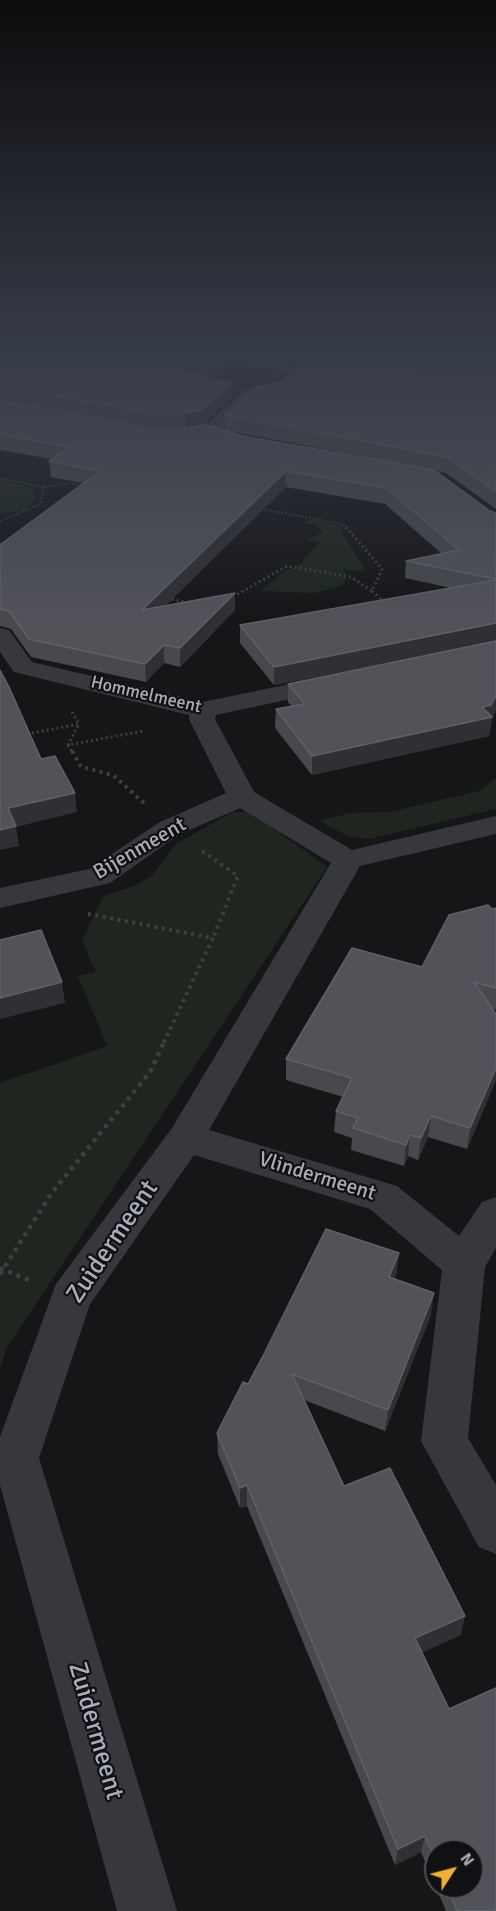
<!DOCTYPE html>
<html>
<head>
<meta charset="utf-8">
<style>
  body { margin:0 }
  #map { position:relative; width:496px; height:1911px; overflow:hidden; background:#161618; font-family:Signika,sans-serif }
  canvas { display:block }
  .north { position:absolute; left:424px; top:1839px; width:60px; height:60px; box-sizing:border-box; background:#111113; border:2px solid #4d4f55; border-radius:50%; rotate:54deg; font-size:16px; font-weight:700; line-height:24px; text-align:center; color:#a8adb8 }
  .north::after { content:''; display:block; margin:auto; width:21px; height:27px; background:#f2b134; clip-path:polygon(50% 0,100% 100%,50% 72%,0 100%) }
</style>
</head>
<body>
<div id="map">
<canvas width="496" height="1911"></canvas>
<div class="north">N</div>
</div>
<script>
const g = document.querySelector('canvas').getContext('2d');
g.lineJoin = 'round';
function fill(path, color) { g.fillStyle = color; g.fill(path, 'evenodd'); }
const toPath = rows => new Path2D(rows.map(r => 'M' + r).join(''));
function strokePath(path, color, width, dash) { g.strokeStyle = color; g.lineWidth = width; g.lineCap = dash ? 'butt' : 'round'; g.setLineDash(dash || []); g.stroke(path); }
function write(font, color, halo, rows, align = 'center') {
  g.font = font + ' Signika,sans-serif'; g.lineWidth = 4.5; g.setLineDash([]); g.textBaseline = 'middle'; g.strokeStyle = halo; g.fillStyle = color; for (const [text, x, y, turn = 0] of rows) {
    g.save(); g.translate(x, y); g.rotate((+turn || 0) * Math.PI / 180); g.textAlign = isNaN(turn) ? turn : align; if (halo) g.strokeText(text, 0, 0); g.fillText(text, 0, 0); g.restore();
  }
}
fill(toPath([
  [0,480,33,488,36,499,24,510,0,514],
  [309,519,342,526,343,535,365,568,362,572,343,569,347,579,341,586,314,593,261,591,282,573,305,562,302,561,320,542,306,540,323,532,314,523,303,525],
  [496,778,496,809,369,839,348,836,319,821,351,813,389,812,479,791],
  [232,812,246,812,266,823,327,867,6,1349,0,1370,0,1083,107,1046,78,976,96,972,82,941,103,896,136,885,152,875,176,844]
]), '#1e261f');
strokePath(toPath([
  [0,478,43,487],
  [261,509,343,524,346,528],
  [0,521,41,504,43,487,70,483,85,486]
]), '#3d3f44', 2, [1.5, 2]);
strokePath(toPath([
  [372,591,385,603],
  [233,597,287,566,351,577,372,591,382,569,345,526],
  [167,598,189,603],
  [72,712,79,724],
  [27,734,79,724,68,745,143,731],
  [68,745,72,752]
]), '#3d3f44', 3, [2, 3]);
strokePath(toPath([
  [72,751,81,767,113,775,145,804],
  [202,851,238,876,213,938],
  [88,914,213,938,163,1044]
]), '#3d3f44', 4, [3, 4.5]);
strokePath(toPath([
  [0,1268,31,1281],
  [0,1274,51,1194,150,1072,164,1042]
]), '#3d3f44', 4.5, [4, 5]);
fill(toPath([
  [220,354,239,354,354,371,366,368,382,354,399,354,378,376,354,381,230,362,206,379,232,386,235,390,232,394,226,395,186,385,183,381,186,377,220,354],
  [250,389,259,394,256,398,216,435,186,442,170,442,161,436,170,430,203,427,244,390,250,389],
  [0,628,9,630,32,662,203,702,333,675,342,678,346,683,342,688,216,715,215,719,254,792,352,850,496,816,496,834,360,866,209,1130,397,1186,459,1236,482,1202,496,1197,496,1248,485,1267,468,1438,496,1485,496,1554,479,1547,421,1441,442,1270,370,1209,194,1155,90,1304,39,1458,177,1911,117,1911,0,1485,0,1437,56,1284,172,1128,331,863,240,808,180,834,110,883,0,908,0,888,89,869,160,822,226,793,189,719,189,715,14,672,0,652,0,628]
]), '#37383d');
fill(toPath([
  [0,354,84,357,89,354,218,354,190,373,232,383,232,397,202,425,243,436,432,470,225,430,225,415,279,383,354,369,484,377,390,366,391,354,496,354,496,509,446,473,434,470,490,511,496,513,496,641,274,685,240,643,240,625,451,588,405,578,406,561,442,554,385,504,286,487,165,606,235,610,180,667,164,663,146,682,31,657,11,629,0,626,0,545,83,483,51,477,49,461,52,459,0,450],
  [82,416,153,428,186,428,201,425,186,429,152,429],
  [251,354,379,354,365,366,354,369],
  [496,641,496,710,492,718,489,736,312,775,275,728,276,709,291,706,288,702,288,684],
  [496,908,496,1010,492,1009,496,1014,496,1080,467,1149,428,1137,418,1160,408,1156,404,1166,351,1150,352,1138,334,1132,336,1111,343,1097,286,1080,286,1059,422,967,492,909],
  [399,1253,396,1275,394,1279,431,1315,385,1431,304,1400,344,1486,461,1635,422,1652,496,1911,446,1911,421,1852,395,1865,247,1506,240,1508,218,1454,217,1433,248,1384],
  [436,1851,472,1887,436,1887]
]), '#47494d');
fill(toPath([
  [198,354,218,354,182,379,181,365],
  [359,354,379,354,365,366,354,369,355,355],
  [232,383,232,397,202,425,186,428,185,413],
  [286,471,286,487,143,628,142,610],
  [235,593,235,610,180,667,180,648],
  [496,623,496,641,274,685,274,667],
  [164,645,164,663,146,682,145,664],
  [496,696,496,710,492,718,489,736,312,775,312,756,482,707],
  [75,793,77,812,16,827,19,846,0,850,0,830,8,808],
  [62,982,65,1003,0,1019,0,998],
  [496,1068,496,1080,467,1149,470,1128],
  [431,1116,428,1137,418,1160,421,1138],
  [410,1135,408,1156,404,1166,406,1145],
  [399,1253,396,1275,387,1299,389,1277],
  [434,1293,431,1315,385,1431,388,1410],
  [247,1485,247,1506,240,1508,240,1488],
  [465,1616,461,1635,412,1657,415,1638],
  [425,1836,421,1852,395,1865,398,1849]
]), '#2f3033');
const building = toPath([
  [0,354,61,354,84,357,89,354,198,354,181,365,184,372,232,383,202,410,185,413,153,413,0,387,0,354],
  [401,354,496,354,496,364,401,354],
  [307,362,354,369,373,365,496,379,496,492,448,457,225,415,256,387,279,383,307,362],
  [0,400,152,429,186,429,205,424,243,436,434,470,490,511,496,513,496,579,406,561,459,550,386,488,286,471,142,610,235,593,180,648,164,645,145,664,29,639,9,611,0,609,0,545,100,471,49,461,71,447,0,435,0,400],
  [496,580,496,623,274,667,240,625,496,580],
  [496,641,496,696,491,705,482,707,492,717,312,756,276,709,305,704,288,684,496,641],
  [0,670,9,687,41,759,55,756,75,793,8,808,16,826,0,830,0,670],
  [488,905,492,909,496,908,496,988,474,982,496,1014,496,1068,470,1128,431,1116,421,1138,410,1135,406,1145,353,1128,358,1118,336,1111,352,1078,286,1059,352,948,422,967,449,915,488,905],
  [41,930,62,982,0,998,0,940,41,930],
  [326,1229,399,1253,389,1277,434,1293,388,1410,292,1374,344,1486,390,1468,465,1616,415,1638,449,1709,496,1688,496,1911,457,1911,447,1887,472,1887,472,1851,436,1851,436,1861,425,1836,398,1849,247,1485,240,1488,217,1433,243,1382,248,1384,264,1354,326,1229]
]);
fill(building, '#525359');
strokePath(building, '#5f6168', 1.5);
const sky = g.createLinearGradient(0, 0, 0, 621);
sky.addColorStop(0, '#0c0c0d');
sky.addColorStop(0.57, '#363c48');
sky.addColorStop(1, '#363c4800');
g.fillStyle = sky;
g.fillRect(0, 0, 496, 621);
write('18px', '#a8adb8', '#111113', [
  ["Hommelmeent",146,695,13]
]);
write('21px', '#a8adb8', '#111113', [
  ["Bijenmeent",140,849,-30],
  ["Vlindermeent",317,1177,17]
]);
write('26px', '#a8adb8', '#111113', [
  ["Zuidermeent",113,1242,-56],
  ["Zuidermeent",95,1731,74]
]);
</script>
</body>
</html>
